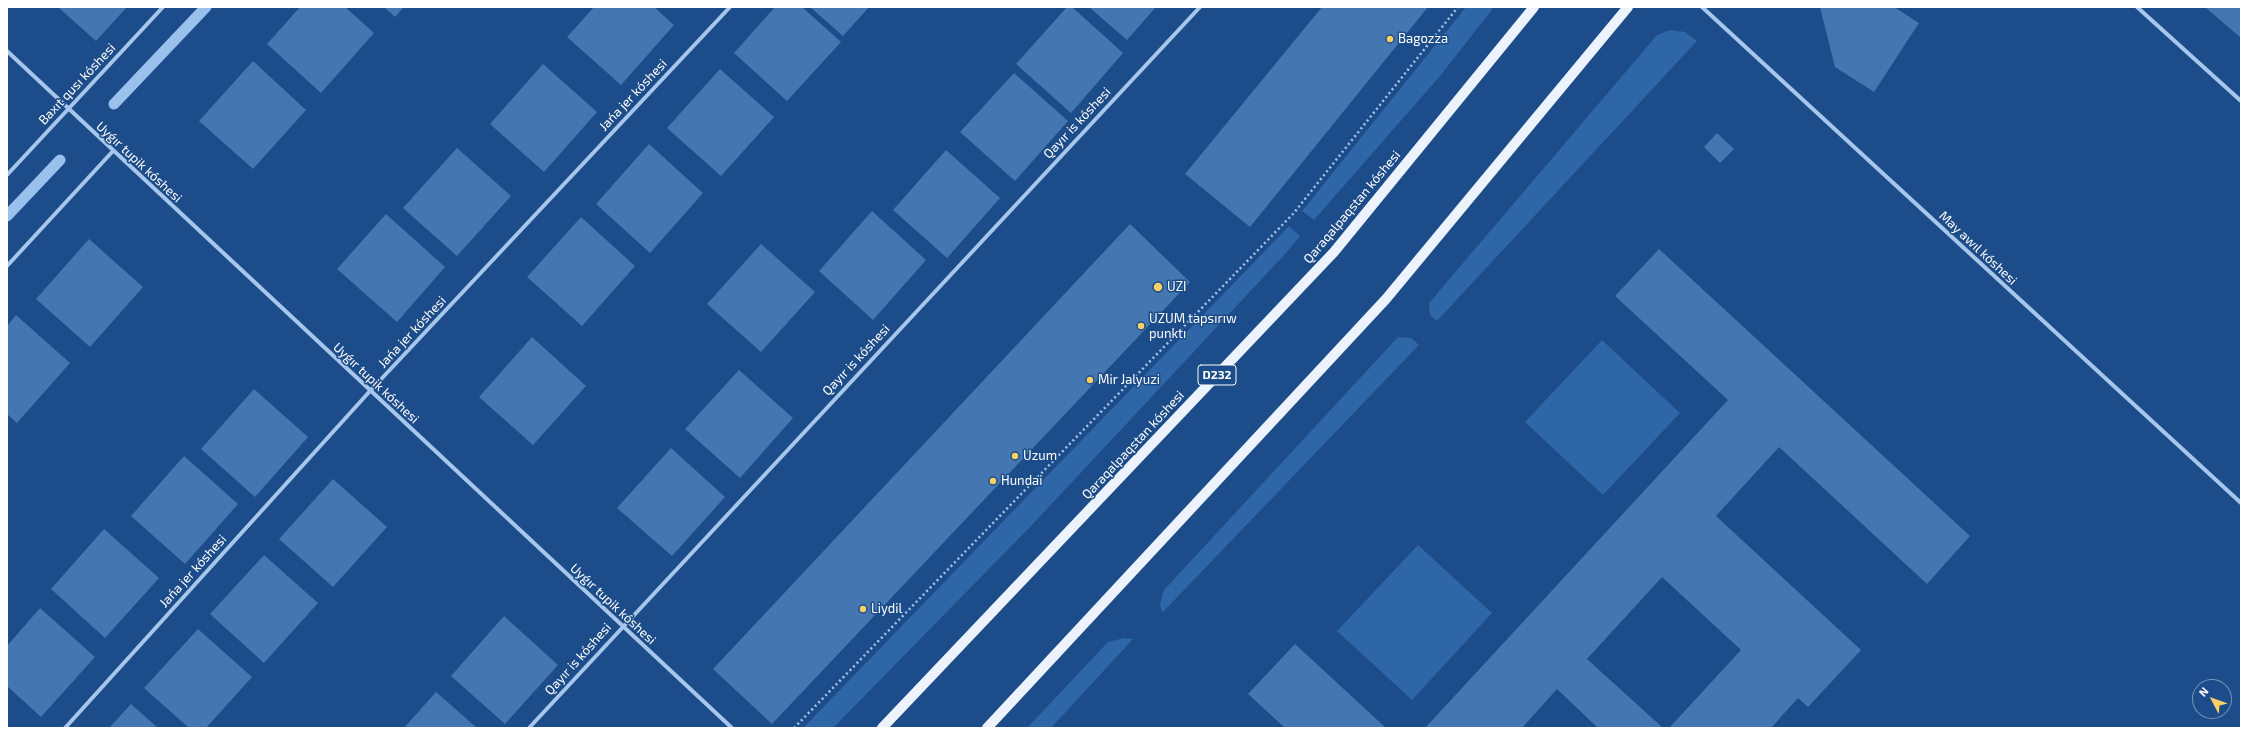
<!DOCTYPE html>
<html>
<head>
<meta charset="utf-8">
<style>
  body { margin:0 }
  #map { position:relative; width:2248px; height:735px; overflow:hidden; background:#1c4c89; font-family:"Exo 2",sans-serif }
  canvas { display:block }
  .frame { position:absolute; inset:0; border:8px solid #fff; pointer-events:none }
  .north { position:absolute; left:2192px; top:679px; width:40px; height:40px; box-sizing:border-box; background:#1c4c89; border:1px solid #7794b8; border-radius:50%; rotate:311deg; font-size:11px; font-weight:700; line-height:16px; text-align:center; color:#fff }
  .north::after { content:''; display:block; margin:auto; width:14px; height:18px; background:#fcd064; clip-path:polygon(50% 0,100% 100%,50% 72%,0 100%) }
</style>
</head>
<body>
<div id="map">
<canvas width="2248" height="735"></canvas>
<div class="frame"></div>
<div class="north">N</div>
</div>
<script>
const g = document.querySelector('canvas').getContext('2d');
g.lineJoin = 'round';
function fill(path, color) { g.fillStyle = color; g.fill(path, 'evenodd'); }
const toPath = rows => new Path2D(rows.map(r => 'M' + r).join(''));
function strokePath(path, color, width, dash) { g.strokeStyle = color; g.lineWidth = width; g.lineCap = dash ? 'butt' : 'round'; g.setLineDash(dash || []); g.stroke(path); }
function write(font, color, halo, rows, align = 'center') {
  g.font = font + ' "Exo 2",sans-serif'; g.lineWidth = 3; g.setLineDash([]); g.textBaseline = 'middle'; g.strokeStyle = halo; g.fillStyle = color; for (const [text, x, y, turn = 0] of rows) {
    g.save(); g.translate(x, y); g.rotate((+turn || 0) * Math.PI / 180); g.textAlign = isNaN(turn) ? turn : align; if (halo) g.strokeText(text, 0, 0); g.fillText(text, 0, 0); g.restore();
  }
}
fill(toPath([
  [1466,7,1494,7,1440,76,1314,220,1302,211],
  [1670,30,1685,32,1697,41,1437,321,1430,315,1429,303,1657,35],
  [1289,226,1300,236,1286,253,1032,525,833,728,803,728],
  [1398,337,1411,338,1419,345,1162,613,1160,604,1164,590],
  [1602,340,1680,413,1603,495,1525,422],
  [1418,545,1492,613,1412,700,1337,631],
  [1124,638,1133,639,1051,728,1027,728,1108,642]
]), '#2f66a7');
strokePath(toPath([
  [114,104,206,7],
  [7,216,60,160]
]), '#9ac1ee', 11);
fill(toPath([
  [58,7,127,7,96,41],
  [300,7,345,7,374,33,321,93,267,44],
  [384,7,404,7,395,17],
  [594,7,654,7,674,25,621,85,567,37],
  [775,7,802,7,841,42,787,101,734,53],
  [810,7,869,7,843,36],
  [1067,7,1072,7,1123,53,1071,113,1016,64],
  [1089,7,1156,7,1127,40],
  [1322,7,1428,7,1250,227,1185,174],
  [1820,7,1894,7,1919,23,1874,92,1835,67],
  [2205,7,2241,7,2241,38],
  [253,61,306,110,253,169,199,121],
  [543,64,597,112,544,172,490,124],
  [720,69,774,117,721,176,667,128],
  [1014,73,1068,121,1015,181,960,132],
  [1717,133,1734,149,1720,163,1704,147],
  [649,144,703,193,650,253,596,204],
  [457,148,511,196,457,256,403,208],
  [946,150,1000,198,947,258,893,210],
  [872,211,926,260,873,320,819,271],
  [386,214,445,267,397,322,337,269],
  [581,217,635,266,582,326,527,277],
  [1130,224,1190,282,772,724,713,669],
  [89,239,143,287,90,347,36,299],
  [761,244,815,292,761,352,707,304],
  [1659,249,1970,536,1927,584,1779,447,1716,516,1861,650,1808,707,1798,698,1771,728,1669,728,1741,650,1662,577,1587,659,1663,728,1598,728,1557,689,1522,728,1425,728,1728,400,1615,296],
  [16,315,70,363,17,423,7,414,7,326],
  [532,337,586,386,533,445,479,397],
  [739,370,793,418,740,478,685,429],
  [254,389,308,437,255,497,201,449],
  [671,448,725,497,672,556,617,508],
  [184,456,238,504,185,564,131,516],
  [333,479,387,527,333,587,279,539],
  [104,529,159,578,105,638,51,589],
  [264,555,318,603,264,663,210,614],
  [40,608,95,657,41,717,7,686,7,646],
  [504,616,558,665,505,724,451,676],
  [198,629,252,677,206,728,189,728,144,688],
  [1295,644,1386,728,1285,728,1248,694],
  [436,692,477,728,404,728],
  [131,704,158,728,109,728]
]), '#4476b2');
strokePath(toPath([
  [794,728,1293,214,1458,7]
]), '#a7c6ec', 2.5, [2, 3]);
strokePath(toPath([
  [1702,7,2241,503],
  [2137,7,2241,101],
  [7,51,732,728],
  [7,175,163,7],
  [7,266,113,151],
  [65,728,370,391,730,7],
  [529,728,1200,7]
]), '#a7c6ec', 4);
strokePath(toPath([
  [882,728,1334,252,1534,7],
  [987,728,1386,299,1628,7]
]), '#ecf3ff', 10);
for (const [x, y, r, color] of [
  [1390,39,4,"#fcd064"],
  [1158,287,5,"#fcd064"],
  [1141,326,4,"#fcd064"],
  [1090,380,4,"#fcd064"],
  [1015,456,4,"#fcd064"],
  [993,481,4,"#fcd064"],
  [863,609,4,"#fcd064"]
]) { const dot = new Path2D(); dot.arc(x, y, r, 0, 2 * Math.PI); g.fillStyle = color; g.fill(dot); strokePath(dot, '#1c4c89', 1.5); }
for (const [x, y, w] of [
  [1217,375,38]
]) { const box = new Path2D(); box.roundRect(x - w / 2, y - 10, w, 20, 3); g.fillStyle = '#1c4c89'; g.fill(box); strokePath(box, '#fff', 1); }
write('bold 12px', '#fff', null, [
  ["D232",1217,375]
]);
write('13px', '#fff', '#1c4c89', [
  ["Bagozza",1398,39],
  ["UZI",1167,287],
  ["UZUM tapsırıw",1149,319],
  ["punktı",1149,334],
  ["Mir Jalyuzi",1098,380],
  ["Uzum",1023,456],
  ["Hundai",1001,481],
  ["Liydil",871,609]
], 'left');
write('13px', '#fff', '#1c4c89', [
  ["Baxıt qusı kóshesi",77,84,-47],
  ["Jańa jer kóshesi",633,95,-47],
  ["Qayır is kóshesi",1077,123,-47],
  ["Uyǵır tupik kóshesi",139,162,43],
  ["Qaraqalpaqstan kóshesi",1352,207,-50],
  ["May awıl kóshesi",1978,248,43],
  ["Jańa jer kóshesi",412,332,-47],
  ["Qayır is kóshesi",856,360,-47],
  ["Uyǵır tupik kóshesi",376,383,43],
  ["Qaraqalpaqstan kóshesi",1133,445,-47],
  ["Jańa jer kóshesi",193,571,-48],
  ["Uyǵır tupik kóshesi",613,604,43],
  ["Qayır is kóshesi",578,659,-48]
]);
</script>
</body>
</html>
